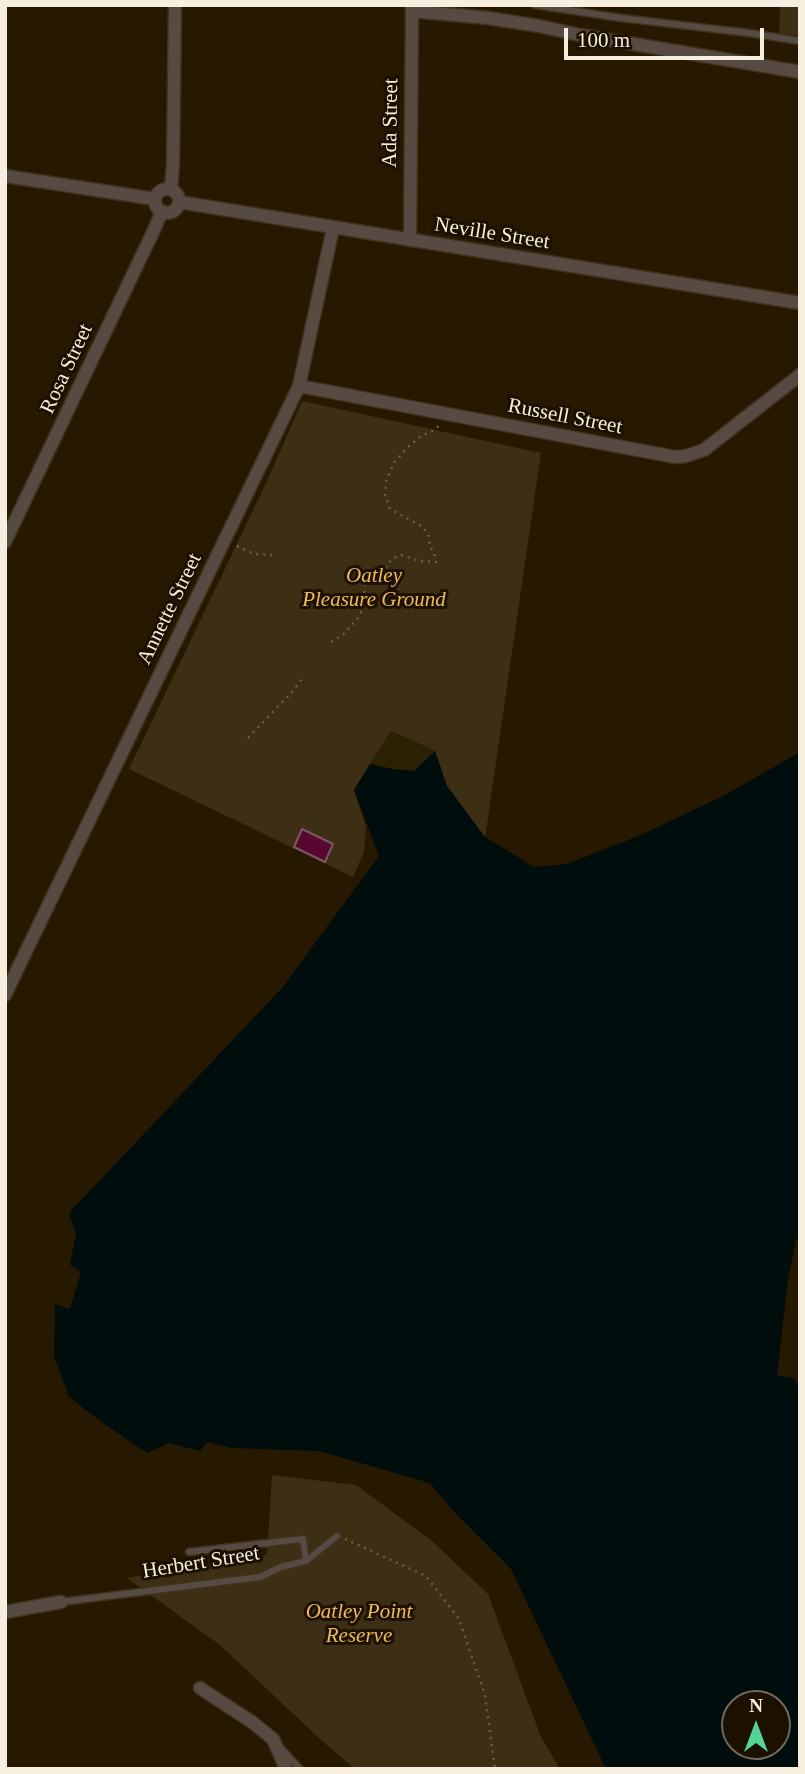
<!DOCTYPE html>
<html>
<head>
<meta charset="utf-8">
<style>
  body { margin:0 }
  #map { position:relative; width:805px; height:1774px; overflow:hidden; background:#261900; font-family:Georgia,serif }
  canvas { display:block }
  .frame { position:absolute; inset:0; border:7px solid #f6eede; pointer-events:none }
  .north { position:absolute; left:721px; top:1690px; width:70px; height:70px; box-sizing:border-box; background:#1c1000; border:2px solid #736959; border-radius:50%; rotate:0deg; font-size:19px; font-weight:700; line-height:28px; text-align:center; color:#f6eede }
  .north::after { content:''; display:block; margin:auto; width:24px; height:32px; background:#52d397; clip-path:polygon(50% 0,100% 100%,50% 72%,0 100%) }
  .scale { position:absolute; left:564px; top:28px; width:200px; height:32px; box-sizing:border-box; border:4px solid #f6eede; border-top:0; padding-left:9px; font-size:21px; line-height:24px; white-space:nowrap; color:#f6eede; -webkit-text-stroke:5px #1c1000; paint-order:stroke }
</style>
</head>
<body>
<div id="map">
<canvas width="805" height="1774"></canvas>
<div class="frame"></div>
<div class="north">N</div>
<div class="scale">100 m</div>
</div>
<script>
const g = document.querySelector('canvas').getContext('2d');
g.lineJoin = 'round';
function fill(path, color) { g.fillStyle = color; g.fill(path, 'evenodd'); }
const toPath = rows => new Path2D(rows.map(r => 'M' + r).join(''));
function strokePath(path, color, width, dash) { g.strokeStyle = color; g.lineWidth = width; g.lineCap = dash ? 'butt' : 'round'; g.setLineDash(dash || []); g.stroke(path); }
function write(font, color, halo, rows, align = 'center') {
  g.font = font + ' Georgia,serif'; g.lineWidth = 6; g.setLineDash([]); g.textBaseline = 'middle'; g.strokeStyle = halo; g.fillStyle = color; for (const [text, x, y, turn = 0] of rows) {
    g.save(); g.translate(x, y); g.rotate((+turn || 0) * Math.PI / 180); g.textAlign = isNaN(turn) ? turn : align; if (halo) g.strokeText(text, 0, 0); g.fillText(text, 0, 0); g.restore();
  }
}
fill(toPath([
  [780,5,800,5,800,36,779,33],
  [302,401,541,453,485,838,447,786,435,751,391,731,354,790,366,827,364,852,353,877,129,769,268,479],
  [272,1475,356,1485,432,1541,488,1594,541,1737,560,1769,355,1769,321,1740,220,1645,127,1578,267,1555]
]), '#3c2f13');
fill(toPath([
  [391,731,435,751,414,771,392,769,370,764]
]), '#2a2202');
fill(toPath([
  [435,751,447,786,485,837,534,867,567,864,641,835,727,794,800,752,800,1238,796,1240,788,1279,777,1376,795,1378,800,1392,800,1769,606,1769,511,1569,454,1512,430,1483,319,1451,232,1448,207,1442,200,1451,169,1443,147,1453,100,1421,69,1397,54,1356,55,1304,70,1309,81,1272,70,1265,76,1234,69,1213,282,988,379,856,354,790,370,764,392,769,414,771],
  [735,1704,777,1704,777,1746,735,1746]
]), '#000d0d');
const building = toPath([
  [302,829,333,844,325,862,294,847,302,829]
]);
fill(building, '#580730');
strokePath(building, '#795763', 2);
const service = toPath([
  [535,5,621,18,749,33,800,41],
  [306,1561,337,1536],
  [61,1602,260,1577,281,1567,306,1561,303,1539,189,1552],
  [280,1747,300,1769]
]);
const minor = toPath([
  [412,11,488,18,539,26,580,35,800,72],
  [5,176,155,199],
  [171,189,173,165,175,5],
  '155 201a12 12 0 1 1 24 0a12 12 0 1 1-24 0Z',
  [179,202,800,303],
  [410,240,412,6],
  [299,386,675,457,686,456,704,450,800,375],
  [5,542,154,230,162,211],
  [5,995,299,386,333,228],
  [5,1612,61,1602],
  [200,1688,252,1722,273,1739,286,1769]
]);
strokePath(service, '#3f331b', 9);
strokePath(minor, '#3f331b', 15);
strokePath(toPath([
  [237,546,254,554,272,555],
  [331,642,344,634,358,618,363,608,365,583,386,567,392,559,401,555,420,561,436,562,434,552,430,547,428,533,421,526,390,509,385,495,386,481,394,463,409,446,421,436,432,431,440,425],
  [248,738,292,692,304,676],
  [345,1539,426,1576,459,1619,485,1695,495,1769]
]), '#695e48', 2.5, [2, 5]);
strokePath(service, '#564a42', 6);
strokePath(minor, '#564a42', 12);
write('21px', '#f6eede', '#1c1000', [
  ["Ada Street",391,123,-89],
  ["Neville Street",492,234,9],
  ["Rosa Street",67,369,-65],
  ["Russell Street",565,417,11],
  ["Annette Street",170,609,-64],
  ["Herbert Street",201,1563,-9]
]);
write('italic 21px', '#f1be42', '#1c1000', [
  ["Oatley",374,576],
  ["Pleasure Ground",374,600],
  ["Oatley Point",359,1612],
  ["Reserve",359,1636]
]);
</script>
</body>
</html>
